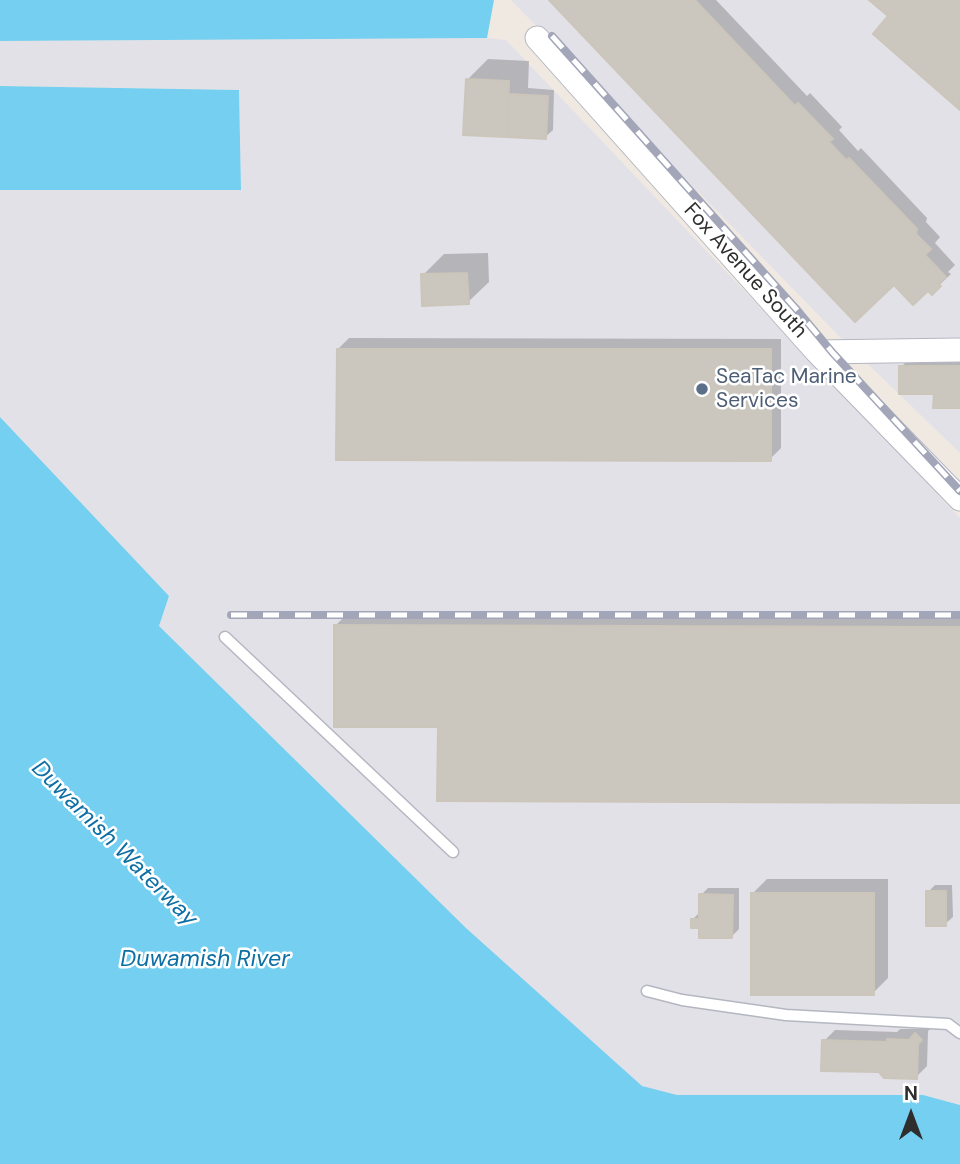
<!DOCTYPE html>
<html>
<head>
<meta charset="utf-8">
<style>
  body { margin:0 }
  #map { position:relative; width:960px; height:1164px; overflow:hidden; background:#efe9e1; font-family:"DM Sans",sans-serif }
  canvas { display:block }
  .north { position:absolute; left:876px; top:1080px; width:70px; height:70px; -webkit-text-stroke:5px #fff; paint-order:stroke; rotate:0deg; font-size:19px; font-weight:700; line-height:28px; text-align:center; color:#2e2e2e }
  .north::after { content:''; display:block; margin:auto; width:24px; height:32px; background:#2e2e2e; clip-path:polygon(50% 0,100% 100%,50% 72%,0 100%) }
</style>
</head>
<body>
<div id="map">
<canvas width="960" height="1164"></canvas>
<div class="north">N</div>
</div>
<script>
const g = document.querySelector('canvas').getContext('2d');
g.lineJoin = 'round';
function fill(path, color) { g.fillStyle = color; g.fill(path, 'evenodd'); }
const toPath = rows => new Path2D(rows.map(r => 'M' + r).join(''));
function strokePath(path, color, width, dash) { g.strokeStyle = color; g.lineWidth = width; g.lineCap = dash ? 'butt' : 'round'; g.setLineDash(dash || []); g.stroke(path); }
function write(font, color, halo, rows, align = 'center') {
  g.font = font + ' "DM Sans",sans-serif'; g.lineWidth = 5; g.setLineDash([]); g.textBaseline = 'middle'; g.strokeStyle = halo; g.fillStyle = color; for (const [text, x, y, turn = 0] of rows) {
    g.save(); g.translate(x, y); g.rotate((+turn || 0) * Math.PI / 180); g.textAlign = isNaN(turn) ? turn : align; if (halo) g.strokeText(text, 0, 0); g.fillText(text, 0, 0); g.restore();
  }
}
fill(toPath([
  [511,0,960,0,960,453,839,336],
  [487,38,506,40,960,518,960,1105,923,1095,677,1095,642,1087,466,928,159,626,169,596,0,417,0,190,241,190,239,90,0,86,0,41]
]), '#e3e1e8');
fill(toPath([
  [0,0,494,0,487,38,0,41],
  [0,86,239,90,241,190,0,190],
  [0,417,169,596,159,626,466,928,642,1086,677,1095,923,1095,960,1105,960,1164,0,1164]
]), '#75cff0');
fill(toPath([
  [551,0,716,0,807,96,810,93,842,127,839,130,858,151,861,148,927,218,926,222,940,237,935,243,955,265,948,272,951,274,932,292,928,288,894,282],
  [488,59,529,61,528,88,554,90,553,130,545,137,467,80],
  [488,253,489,282,468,302,423,275,444,254],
  [349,338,781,339,781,448,770,459,338,349],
  [912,356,960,356,960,407,901,367],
  [347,614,960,617,960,801,336,625],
  [767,879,888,879,888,978,873,993,752,894],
  [935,885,952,885,953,917,945,924,928,892],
  [708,888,739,888,739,929,732,936,701,926,693,919,701,911,701,895],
  [927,1023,931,1028,928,1031,927,1066,916,1077,879,1071,824,1041,835,1030,897,1032,900,1029,921,1029]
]), '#0003');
const building = toPath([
  [549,0,695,0,795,106,798,103,833,139,829,142,846,160,849,158,917,229,916,234,931,249,925,255,946,277,938,284,941,286,932,295,928,291,913,305,894,285,855,322,549,0],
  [869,0,960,0,960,110,873,34,888,16,869,0],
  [466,79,509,81,507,137,463,135,466,79],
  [508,94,548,96,546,139,507,137,508,94],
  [467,273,469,304,422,306,421,274,467,273],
  [337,349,771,349,771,461,336,460,337,349],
  [899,366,960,366,960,408,933,408,934,394,899,394,899,366],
  [334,625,960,627,960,803,437,801,438,727,334,727,334,625],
  [926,891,946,891,946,926,926,926,926,891],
  [751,893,874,893,874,995,751,995,751,893],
  [699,894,733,895,732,938,699,938,699,928,691,928,691,919,699,919,699,894],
  [915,1033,922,1040,918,1044,917,1079,884,1078,879,1072,821,1071,822,1040,887,1042,887,1039,909,1040,915,1033]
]);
fill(building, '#cbc7bf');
strokePath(building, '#cbc5ba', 2);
const lane = toPath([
  [225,637,453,852],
  [647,991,682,1000,786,1015,948,1024,960,1033]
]);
const street = toPath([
  [537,38,817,352,960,499],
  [817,352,960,350]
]);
strokePath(lane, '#b4b7c1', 13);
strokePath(street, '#b4b7c1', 25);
strokePath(lane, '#fff', 10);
strokePath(street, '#fff', 23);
const rail = toPath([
  [552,36,798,311,832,352,960,491],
  [231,615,960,615]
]);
strokePath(rail, '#a3a6b8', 8);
strokePath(rail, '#fff', 5, [16]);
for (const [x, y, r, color] of [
  [702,389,7,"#5c6f8a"]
]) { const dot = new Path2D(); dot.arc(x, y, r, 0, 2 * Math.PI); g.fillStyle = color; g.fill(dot); strokePath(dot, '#fff', 2.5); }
write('21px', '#2e2e2e', '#fff', [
  ["Fox Avenue South",745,271,48]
]);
write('21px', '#4e5e75', '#fff', [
  ["SeaTac Marine",716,377],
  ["Services",716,401]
], 'left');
write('italic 23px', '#0d6fa3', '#fff', [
  ["Duwamish Waterway",114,844,45],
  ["Duwamish River",205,960]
]);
</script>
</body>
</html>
